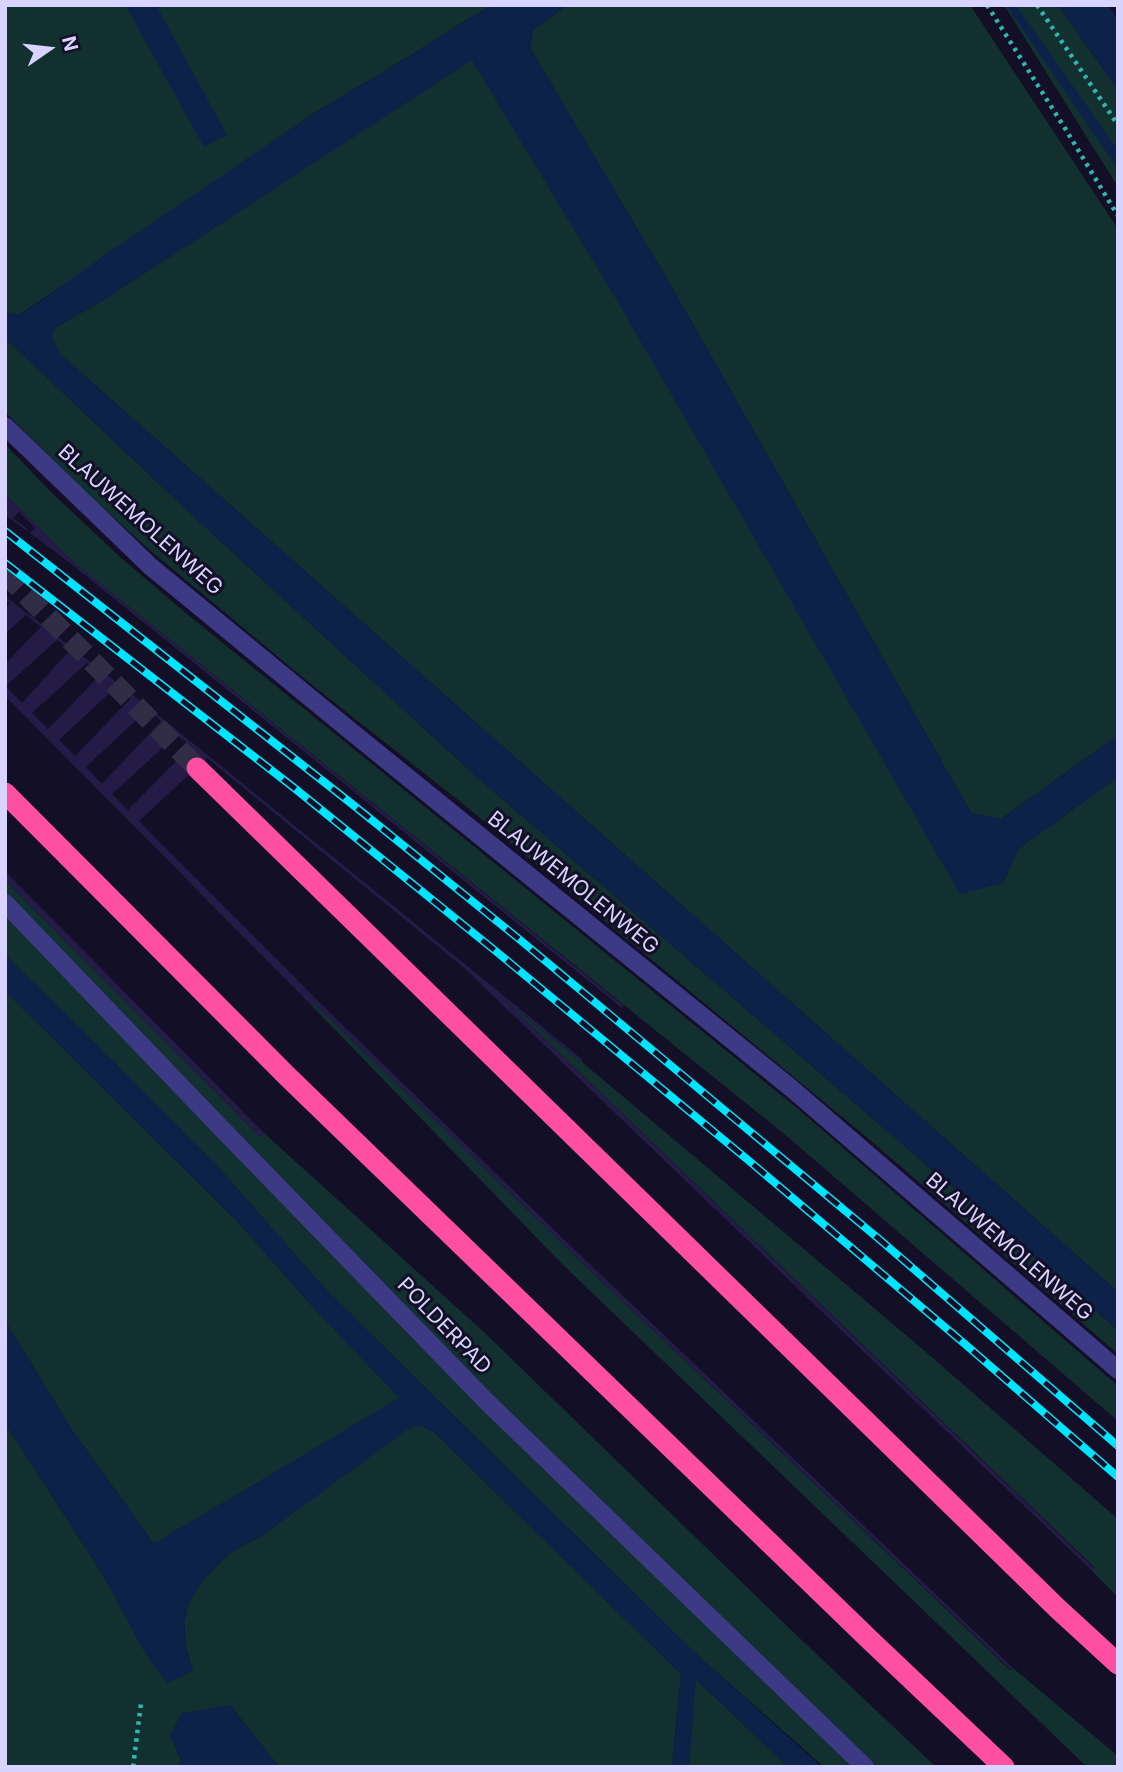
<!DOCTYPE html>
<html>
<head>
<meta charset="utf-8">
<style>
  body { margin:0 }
  #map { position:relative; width:1123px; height:1772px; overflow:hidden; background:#130f26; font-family:Inter,sans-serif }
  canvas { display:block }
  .frame { position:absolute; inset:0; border:7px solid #d9d4ff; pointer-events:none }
  .north { position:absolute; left:14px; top:14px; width:70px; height:70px; -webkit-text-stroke:5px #130f26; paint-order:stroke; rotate:76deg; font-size:19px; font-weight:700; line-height:28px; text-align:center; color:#d9d4ff }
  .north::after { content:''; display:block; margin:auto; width:24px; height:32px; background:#d9d4ff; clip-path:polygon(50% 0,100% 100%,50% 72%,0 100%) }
</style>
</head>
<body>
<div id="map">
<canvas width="1123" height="1772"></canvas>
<div class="frame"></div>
<div class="north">N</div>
</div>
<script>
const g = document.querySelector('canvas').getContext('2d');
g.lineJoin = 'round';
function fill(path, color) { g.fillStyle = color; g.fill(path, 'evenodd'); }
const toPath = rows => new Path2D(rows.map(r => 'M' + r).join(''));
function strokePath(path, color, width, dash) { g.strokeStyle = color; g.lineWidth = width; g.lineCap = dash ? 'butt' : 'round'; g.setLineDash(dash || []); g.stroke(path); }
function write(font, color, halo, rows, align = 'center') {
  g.font = font + ' Inter,sans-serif'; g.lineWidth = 6; g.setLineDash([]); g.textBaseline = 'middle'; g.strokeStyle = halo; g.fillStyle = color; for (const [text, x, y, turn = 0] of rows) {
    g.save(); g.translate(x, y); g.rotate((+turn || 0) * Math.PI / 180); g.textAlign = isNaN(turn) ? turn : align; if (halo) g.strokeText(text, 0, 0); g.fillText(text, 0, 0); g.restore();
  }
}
fill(toPath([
  [5,5,491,5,382,73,316,112,19,315,5,312],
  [567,5,970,5,1118,229,1118,735,1001,819,971,813,674,291,530,48,533,30],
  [1004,5,1058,5,1118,90,1118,187],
  [472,59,612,292,1003,883,1018,849,1118,777,1118,1292,60,354,55,345,52,335,56,327,102,301],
  [5,338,190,513,479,779,1118,1330,1118,1354,870,1140,463,804,307,681,151,551,87,494,5,412],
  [5,444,49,490,120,557,187,614,797,1108,1118,1386,1118,1421,783,1133,72,561,5,494],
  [5,880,260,1137,264,1133,486,1334,789,1628,936,1767,824,1767,695,1653,327,1291,220,1169,72,1020,5,955],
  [5,991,238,1222,311,1305,400,1398,154,1544,72,1430,5,1321],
  [501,997,582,1062,919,1346,1118,1519,1118,1597,1092,1571,1095,1568],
  [315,1004,572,1253,1010,1670,1013,1668,1118,1756,1118,1767,1087,1767,562,1264,312,1006],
  [5,1423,103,1575,146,1654,193,1671,186,1648,184,1622,189,1602,204,1579,228,1554,263,1535,411,1426,422,1426,434,1432,681,1674,672,1767,279,1767,230,1705,170,1735,181,1760,178,1767,5,1767],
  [695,1678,788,1767,689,1767]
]), '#12302f');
fill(toPath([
  [125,5,156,5,227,135,204,147],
  [491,5,567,5,533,30,530,48,674,291,971,813,1001,819,1118,735,1118,777,1018,849,1003,883,960,894,612,292,472,60,102,301,56,327,52,335,55,345,60,354,1118,1292,1118,1330,479,779,190,513,5,338,5,312,19,315,35,305,96,261,316,112,382,73],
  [1006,5,1016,5,1118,150,1118,169],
  [1058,5,1108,5,1118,20,1118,90],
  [5,955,72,1020,220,1169,327,1291,695,1653,822,1767,788,1767,696,1679,689,1767,672,1767,681,1674,434,1432,422,1426,411,1427,263,1535,228,1554,204,1579,189,1602,184,1622,186,1648,193,1671,167,1683,146,1655,103,1575,5,1423,5,1321,72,1430,154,1544,399,1398,311,1305,238,1222,5,991],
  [230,1705,279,1767,178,1767,181,1760,170,1735,182,1713]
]), '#0c2248');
fill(toPath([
  [5,494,72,561,624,1006,622,1008,70,563,30,533,35,528,19,512,13,518,28,529,27,531,5,515,5,502,7,500,5,498],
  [5,596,146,705,583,1060,582,1062,504,1000,1095,1569,1092,1571,463,967,207,758,139,821,318,1001,575,1250,1013,1668,1011,1670,572,1253,315,1004,312,1006,5,696,5,664,41,627,26,615,5,634,5,609,10,603,5,600],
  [57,640,70,650,22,703,6,686],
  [87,663,101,674,48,729,32,713],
  [117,686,131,698,75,756,59,740],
  [147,710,161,721,102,784,86,767],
  [177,735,191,746,128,810,112,794],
  [5,871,264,1133,260,1137,5,880]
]), '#241b47');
strokePath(toPath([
  [5,573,197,768]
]), '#312d47', 21, [21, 10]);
strokePath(toPath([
  [987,5,1066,130,1118,216],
  [1037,5,1118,125],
  [133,1767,141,1703]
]), '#2fb8b0', 4.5, [3.5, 5]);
strokePath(toPath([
  [5,426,150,566,353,733,791,1088,1118,1370],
  [5,903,222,1129,487,1402,865,1767]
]), '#3d3a85', 18);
strokePath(toPath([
  [197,768,1057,1608,1118,1664],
  [5,793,288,1077,872,1642,1004,1767]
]), '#ff4fa3', 21);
const rail = toPath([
  [5,531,352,804,519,939,879,1239,1118,1446],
  [5,563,293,787,498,953,748,1160,966,1345,1118,1477]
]);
strokePath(rail, '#00e5ff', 8);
strokePath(rail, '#130f26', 5, [16]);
write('21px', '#d9d4ff', '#130f26', [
  ["BLAUWEMOLENWEG",140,520,42],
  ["BLAUWEMOLENWEG",573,883,39],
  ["BLAUWEMOLENWEG",1009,1247,41],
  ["POLDERPAD",444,1326,46]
]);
</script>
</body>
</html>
